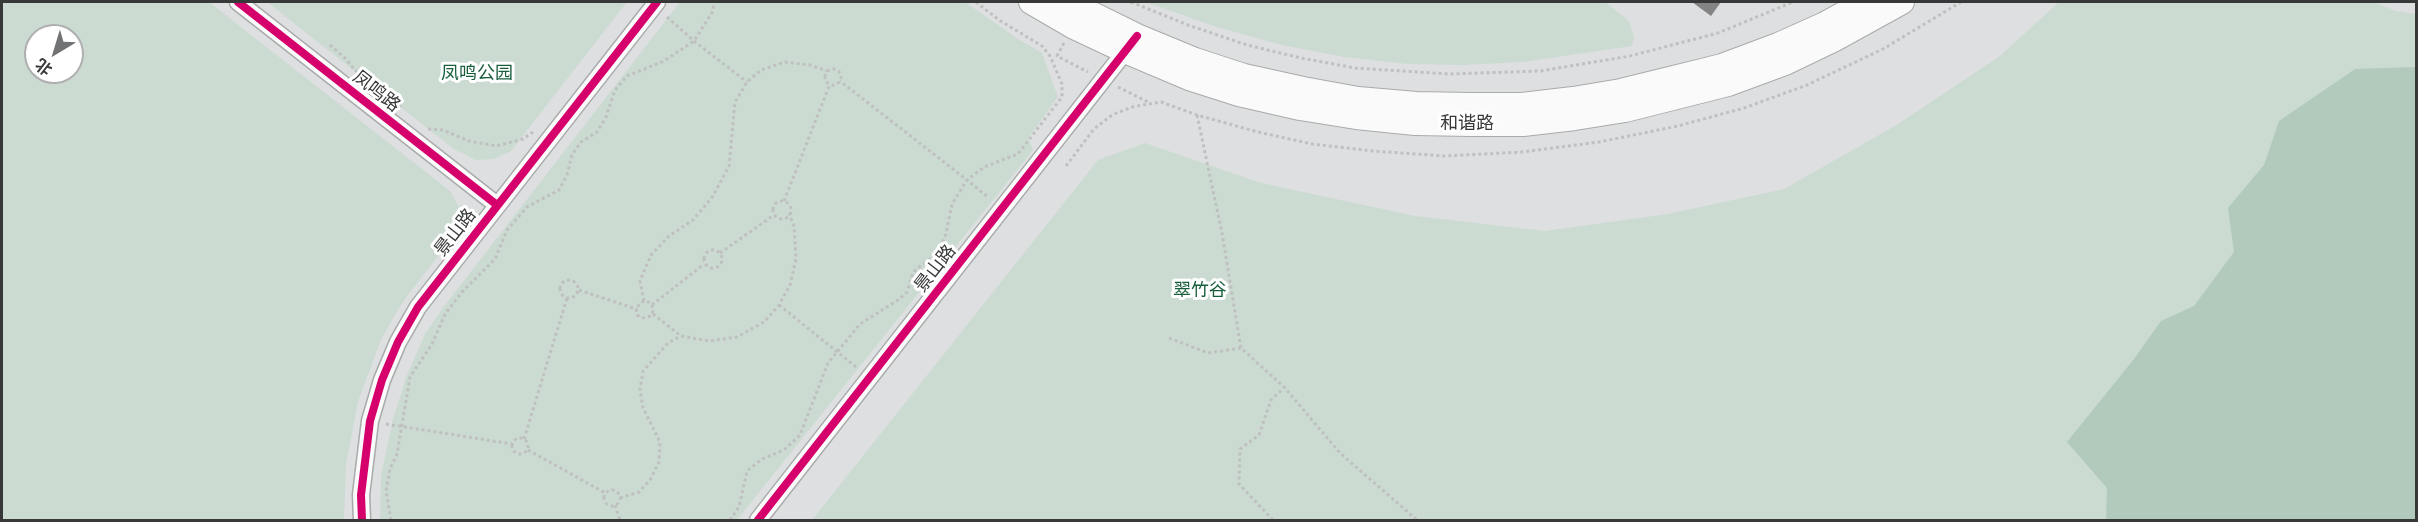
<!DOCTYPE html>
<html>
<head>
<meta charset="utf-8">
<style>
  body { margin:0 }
  #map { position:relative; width:2418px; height:522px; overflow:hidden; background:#dedfe0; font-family:"Varela Round","Noto Sans SC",sans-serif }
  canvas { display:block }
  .frame { position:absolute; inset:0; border:3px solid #373838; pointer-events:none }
  .north { position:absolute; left:24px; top:24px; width:60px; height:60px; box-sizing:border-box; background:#fff; border:2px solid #afafaf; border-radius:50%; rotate:218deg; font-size:16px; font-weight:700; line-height:24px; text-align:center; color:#373838 }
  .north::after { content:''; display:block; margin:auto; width:21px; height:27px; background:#717273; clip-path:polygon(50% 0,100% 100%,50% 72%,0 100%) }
</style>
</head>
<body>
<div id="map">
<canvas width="2418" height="522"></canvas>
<div class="frame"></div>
<div class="north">北</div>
</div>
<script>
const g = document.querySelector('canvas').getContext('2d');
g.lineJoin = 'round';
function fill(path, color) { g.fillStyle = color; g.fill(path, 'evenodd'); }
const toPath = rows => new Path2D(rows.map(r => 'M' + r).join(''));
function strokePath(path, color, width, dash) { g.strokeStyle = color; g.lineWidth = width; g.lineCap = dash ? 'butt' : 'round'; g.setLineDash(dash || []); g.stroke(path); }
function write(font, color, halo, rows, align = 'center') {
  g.font = font + ' "Varela Round","Noto Sans SC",sans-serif'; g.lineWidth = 6; g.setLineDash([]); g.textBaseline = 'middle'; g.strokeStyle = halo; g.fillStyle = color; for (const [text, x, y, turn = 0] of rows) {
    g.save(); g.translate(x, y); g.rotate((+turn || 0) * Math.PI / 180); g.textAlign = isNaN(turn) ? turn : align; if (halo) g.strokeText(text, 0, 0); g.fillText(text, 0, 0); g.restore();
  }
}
fill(toPath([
  [2,2,209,2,450,191,459,207,461,222,454,236,407,296,393,318,380,342,358,402,346,464,344,520,2,520],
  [36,36,72,36,72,72,36,72],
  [267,2,627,2,511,151,494,159,475,160,454,149],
  [680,2,965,2,1018,39,1042,53,1058,97,1028,138,1033,150,737,520,380,520,381,476,393,419,407,375,425,334,445,305],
  [1145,2,1605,2,1629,21,1634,37,1632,46,1523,62,1462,65,1407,64,1344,57,1282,45,1217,27],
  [2059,2,2374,2,2395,11,2416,14,2416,520,812,520,1098,160,1145,143,1261,183,1415,216,1545,231,1668,214,1784,189,1895,126,2000,56]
]), '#cbdbd2');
fill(toPath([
  [2416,67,2416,520,2106,520,2107,488,2067,442,2134,359,2161,321,2194,306,2234,252,2228,208,2264,165,2279,121,2355,69]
]), '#b1cabb');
fill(toPath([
  [1692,2,1721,2,1711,16]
]), '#848484');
const minor = toPath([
  [238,2,497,205],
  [362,520,361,495,370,421,382,380,398,342,418,307,657,2],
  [758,520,1131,44]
]);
const secondary = toPath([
  [1031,2,1074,27,1125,51,1189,78,1239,94,1300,108,1356,117,1415,123,1470,124,1523,124,1575,118,1625,110,1728,84,1785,63,1833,40,1902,2],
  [1068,2,1137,36,1195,60,1244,76,1303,89,1358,99,1416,104,1470,105,1522,105,1573,99,1621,91,1674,78,1722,66,1778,45,1825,24,1865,2]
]);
strokePath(minor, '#a9aaaa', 19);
strokePath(secondary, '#a9aaaa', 26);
strokePath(toPath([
  [976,2,999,20,1042,46,1050,56,1062,84,1062,97,1018,154,984,167,967,180,989,198],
  [1131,2,1188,25,1247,45,1301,58,1355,68,1449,74,1541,71,1630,56,1718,33,1793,2],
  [667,17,694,41,747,82],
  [1064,43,1057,56,1088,72],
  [330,45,345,58,358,74],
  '825 77a8 8 0 1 1 16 0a8 8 0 1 1-16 0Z',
  [371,83,394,99,402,109],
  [1118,87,1150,103],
  [1197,115,1222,233,1241,348,1285,388,1340,453,1417,520],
  [428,129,443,130,469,141,496,146,523,139,533,132],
  [1066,166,1094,129,1112,115,1132,107,1161,102,1197,115,1258,132,1312,144,1373,151,1444,156,1522,152,1599,142,1678,126,1744,108,1807,85,1883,49,1961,2],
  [784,201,830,84],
  '773 210a9 9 0 1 1 18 0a9 9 0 1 1-18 0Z',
  '704 259a9 9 0 1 1 18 0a9 9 0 1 1-18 0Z',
  [720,253,774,215],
  '560 289a9 9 0 1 1 18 0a9 9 0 1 1-18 0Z',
  [579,290,636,309,637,315,642,318,651,316,653,311,652,305,647,301,641,302,636,309],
  [644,301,640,281,651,255,669,236,693,220,713,196,729,166,735,102,747,82,761,70,785,62,810,65,827,71],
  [652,305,704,264],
  [779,305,856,367],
  [653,314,681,336,710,341,737,337,764,322,779,305,790,285,796,259,794,226,789,214],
  [1169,338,1208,353,1241,348],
  [386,424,512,444],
  '512 446a8 8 0 1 1 16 0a8 8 0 1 1-16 0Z',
  [524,439,567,298],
  [528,450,607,494],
  '604 498a8 8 0 1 1 16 0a8 8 0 1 1-16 0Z',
  [620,498,639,492,650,480,659,462,660,442,643,408,640,390,643,371,668,343,681,336],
  [615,505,620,520],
  [391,520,386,491,390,469,397,454,410,377,432,344,445,314,462,292,495,259,507,230,527,207,559,190,567,175,572,155,581,142,597,132,606,117,615,90,627,76,664,61,694,41,713,11,714,2],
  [730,520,739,507,747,471,762,459,784,450,800,435,828,363,860,324,898,300,907,292,913,272,936,254,945,238,952,204,967,180,840,81],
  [1273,520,1239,484,1240,449,1259,435,1271,400,1284,388]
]), '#bfc0c0', 3, [3, 3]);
strokePath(minor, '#fafafa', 16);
strokePath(secondary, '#fafafa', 24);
strokePath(toPath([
  [238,2,497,205],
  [362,520,361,495,370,421,382,380,398,342,418,307,657,2],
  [758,520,1137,36]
]), '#d6006c', 8);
write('18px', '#185e3b', '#fff', [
  ["凤鸣公园",477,74],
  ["翠竹谷",1200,291]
]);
write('18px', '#373838', '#fff', [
  ["凤鸣路",376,92,38],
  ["和谐路",1467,124],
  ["景山路",456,233,-52],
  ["景山路",936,269,-52]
]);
</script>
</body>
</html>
